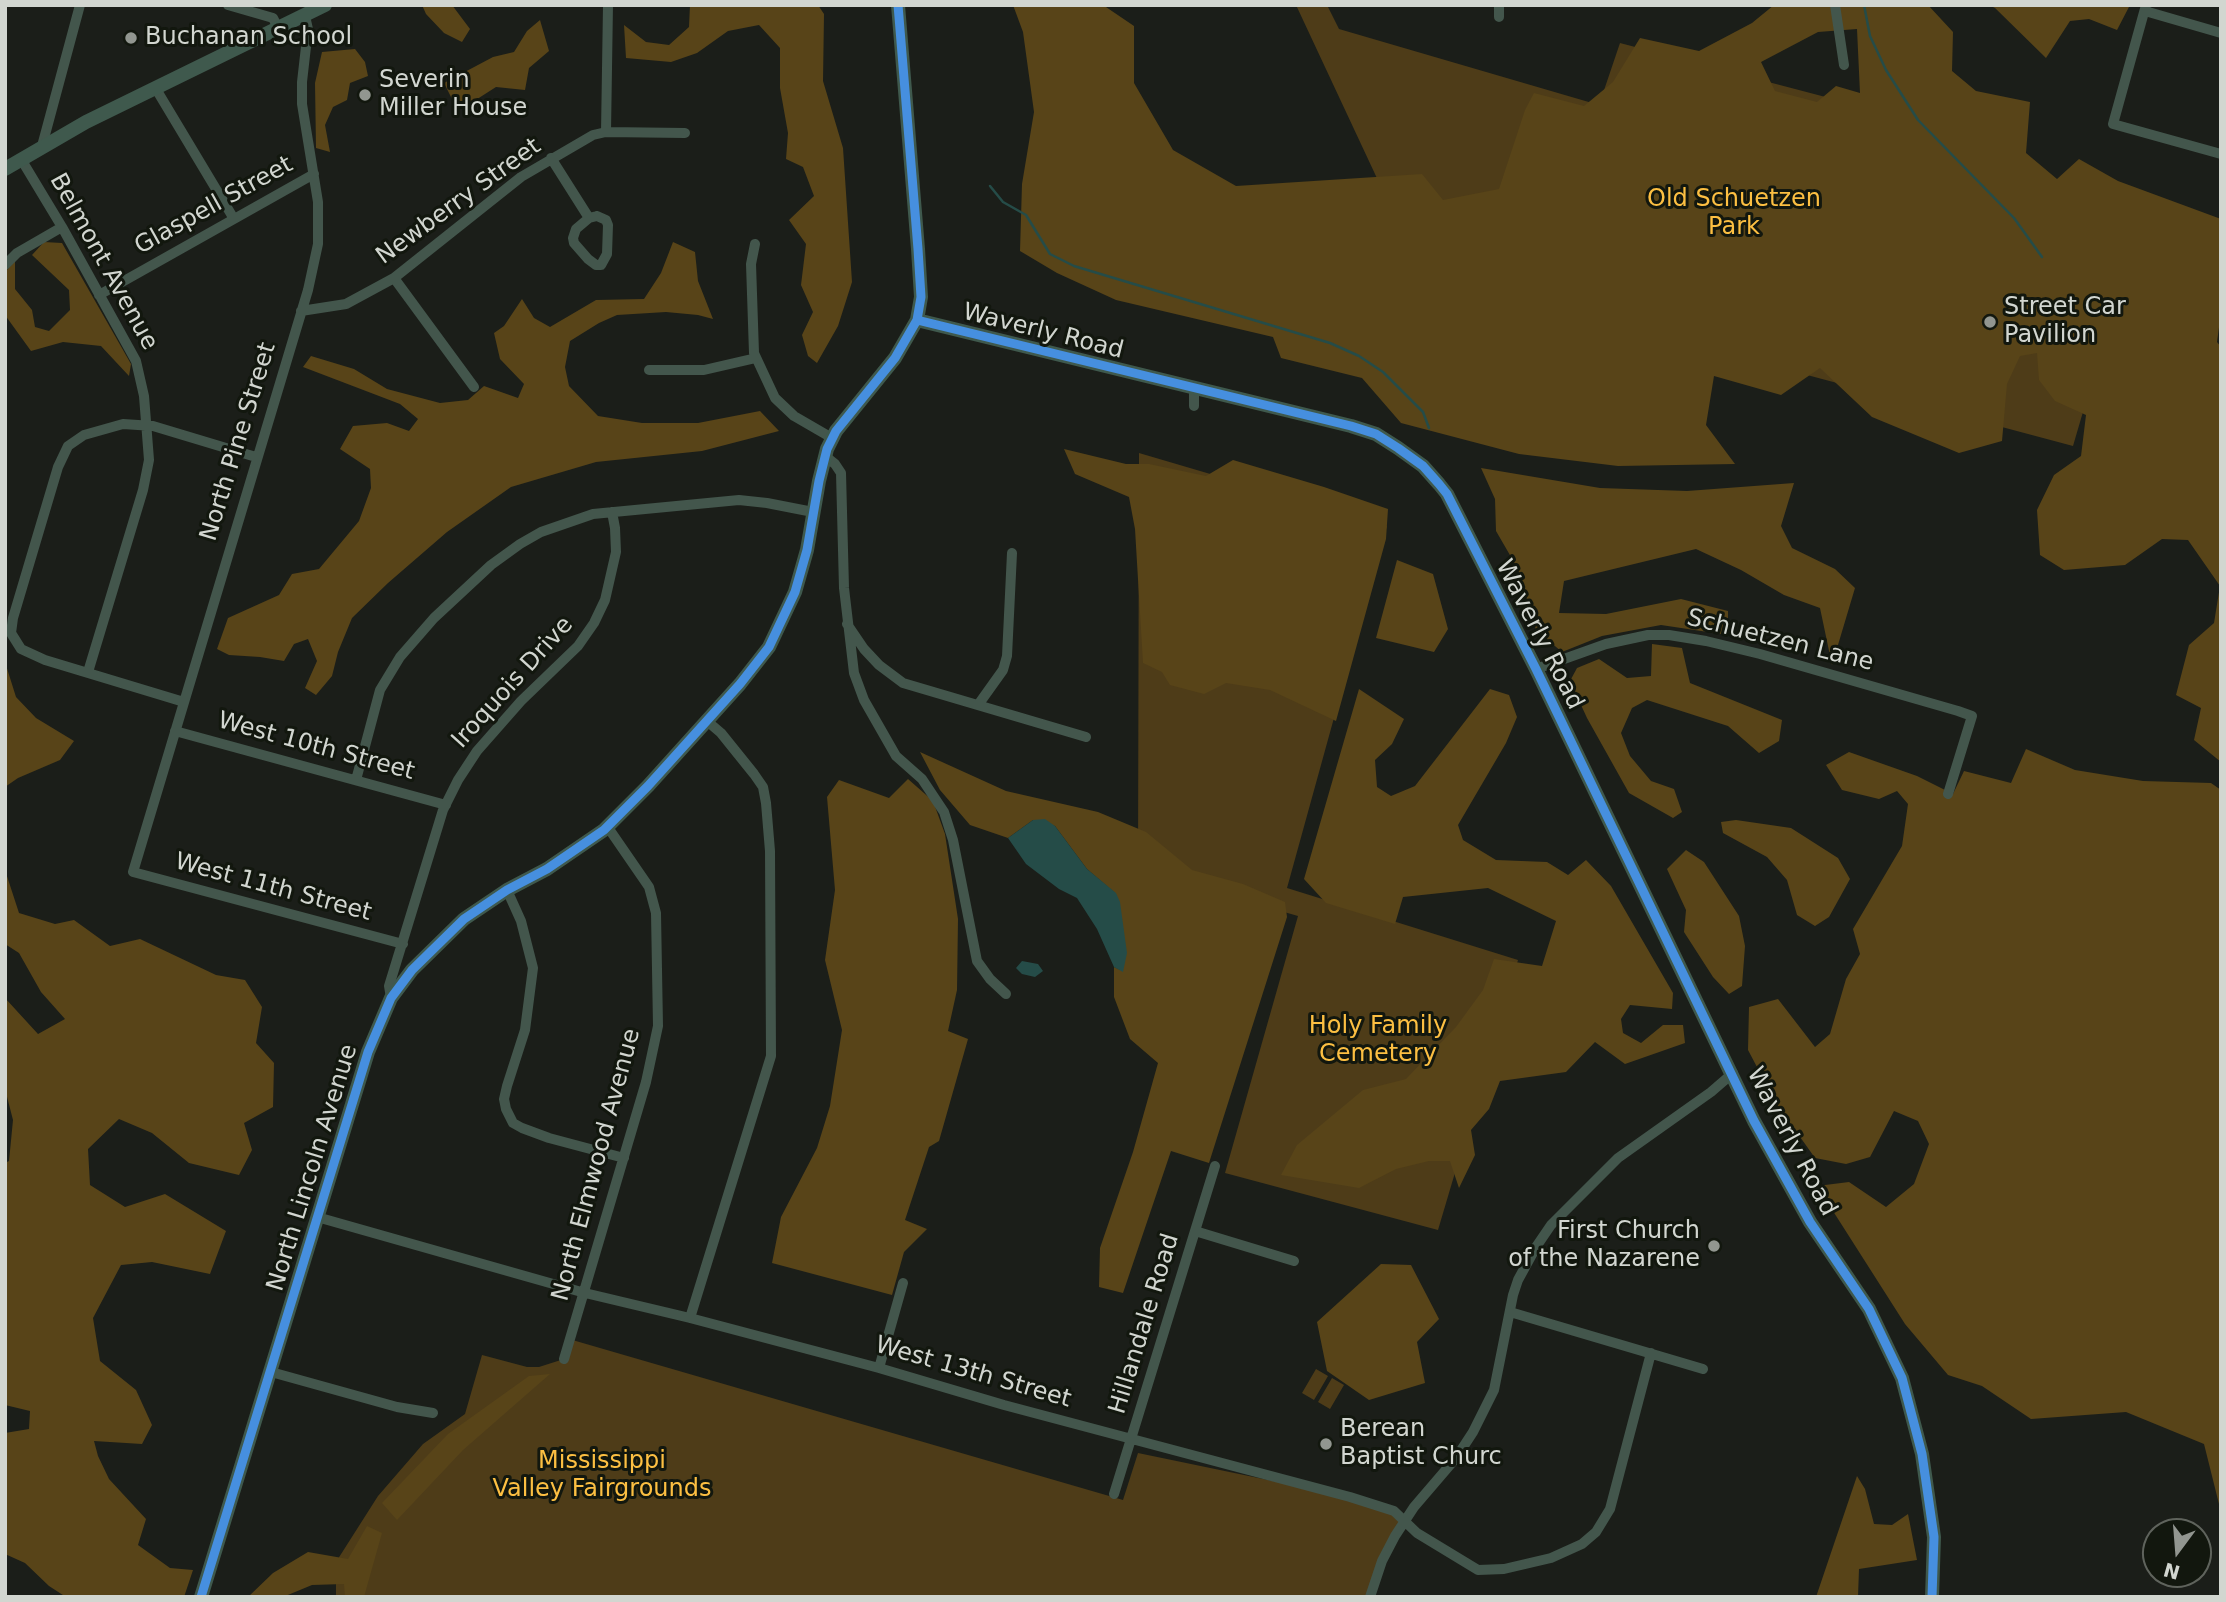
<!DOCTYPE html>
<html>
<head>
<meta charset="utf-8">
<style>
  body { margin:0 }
  #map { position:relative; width:2226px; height:1602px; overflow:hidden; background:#1b1e19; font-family:"DejaVu Sans",sans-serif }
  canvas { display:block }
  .frame { position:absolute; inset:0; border:7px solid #d2d6d0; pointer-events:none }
  .north { position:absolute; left:2142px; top:1518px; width:70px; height:70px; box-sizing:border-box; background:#12170e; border:2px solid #5f635c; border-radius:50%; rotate:196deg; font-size:19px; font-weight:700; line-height:28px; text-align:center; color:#d2d6d0 }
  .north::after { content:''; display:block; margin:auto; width:24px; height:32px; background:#929690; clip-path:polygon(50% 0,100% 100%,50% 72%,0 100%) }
</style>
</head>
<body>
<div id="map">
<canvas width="2226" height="1602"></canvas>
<div class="frame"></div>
<div class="north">N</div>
</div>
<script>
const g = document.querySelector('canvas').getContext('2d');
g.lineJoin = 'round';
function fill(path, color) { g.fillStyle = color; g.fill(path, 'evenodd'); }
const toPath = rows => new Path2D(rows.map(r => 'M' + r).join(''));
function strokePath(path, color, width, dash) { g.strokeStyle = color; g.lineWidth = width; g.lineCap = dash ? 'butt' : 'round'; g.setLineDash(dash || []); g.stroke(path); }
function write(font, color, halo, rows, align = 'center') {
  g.font = font + ' "DejaVu Sans",sans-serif'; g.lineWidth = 6; g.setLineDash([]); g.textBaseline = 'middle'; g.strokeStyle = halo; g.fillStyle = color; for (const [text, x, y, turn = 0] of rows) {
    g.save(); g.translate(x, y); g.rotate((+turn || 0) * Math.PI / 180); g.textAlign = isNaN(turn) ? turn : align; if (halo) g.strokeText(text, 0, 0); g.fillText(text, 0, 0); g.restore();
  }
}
fill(toPath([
  [1296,5,1327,5,1339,29,1599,105,1620,43,1875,110,2085,405,2073,446,1470,285,1454,343],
  [1139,453,1387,526,1287,888,1518,960,1438,1230,1225,1173,1298,916,1138,870],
  [569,1339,1123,1500,1138,1453,1350,1497,1394,1511,1405,1522,1370,1597,336,1597,336,1562,378,1496,423,1444,465,1414,482,1355,527,1367,539,1367,564,1359],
  [1316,1369,1328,1376,1314,1400,1302,1393],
  [1332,1378,1344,1385,1330,1409,1318,1402]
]), '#4e3c18');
fill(toPath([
  [422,5,452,5,470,29,462,42,444,33,426,14],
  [690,5,818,5,824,14,823,81,843,148,852,282,838,326,817,363,808,356,802,335,813,312,801,285,806,244,789,220,814,196,803,167,786,159,788,133,780,88,780,48,759,25,728,31,697,53,671,62,626,58,624,25,646,42,669,45,689,27],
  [1013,5,1103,5,1134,26,1134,83,1173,150,1236,186,1422,174,1443,200,1499,189,1525,110,1534,93,1584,106,1613,82,1640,38,1699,51,1752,23,1774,5,1928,5,1953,32,1952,71,1976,91,2030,102,2026,153,2057,179,2079,159,2118,181,2221,219,2221,313,2217,342,2221,347,2221,762,2194,740,2201,708,2176,695,2189,645,2214,623,2220,586,2188,540,2162,539,2125,565,2064,570,2040,555,2037,510,2054,475,2081,456,2086,415,2055,401,2039,380,2037,353,2020,356,2007,384,2002,441,1959,453,1872,417,1820,368,1781,395,1714,376,1706,425,1735,464,1618,466,1519,454,1401,423,1362,378,1281,358,1273,337,1116,300,1057,273,1020,251,1022,184,1034,112,1023,32],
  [1857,29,1860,93,1836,86,1817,102,1775,91,1761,62,1818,32],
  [1989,5,2130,5,2117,30,2089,19,2070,21,2046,58,1995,8],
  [540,20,549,51,529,68,525,90,496,87,471,103,453,101,444,83,493,57,514,52,527,31],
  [355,49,365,62,368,76,350,83,347,100,333,107,325,125,330,152,316,148,315,83,322,52],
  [44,242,62,243,131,364,129,376,101,346,63,342,31,351,5,315,5,272,15,261,15,289,32,310,35,327,49,331,70,310,69,290,32,255],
  [673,242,695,252,698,281,713,319,698,315,666,312,617,315,599,323,570,341,565,367,569,386,598,416,642,423,698,423,760,411,779,431,702,451,596,462,511,487,447,532,388,583,352,618,338,652,332,676,316,695,305,688,317,661,308,639,294,644,284,661,260,657,229,655,217,649,228,618,279,595,292,574,319,569,359,521,371,488,370,469,340,449,353,426,387,423,409,431,418,419,400,404,303,367,311,356,354,369,387,389,440,403,468,400,484,386,518,398,524,384,500,359,494,333,504,326,522,299,534,318,550,327,596,300,644,299,661,273],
  [1064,449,1126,464,1149,464,1206,476,1233,460,1324,487,1388,509,1386,539,1336,721,1270,690,1226,683,1204,694,1170,685,1162,672,1143,663,1135,529,1129,497,1075,474],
  [1481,468,1600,488,1687,491,1794,483,1781,526,1792,548,1835,569,1855,588,1832,665,1820,608,1784,595,1741,570,1696,549,1564,581,1559,613,1606,614,1681,599,1728,611,1728,635,1661,625,1602,636,1562,652,1536,630,1518,569,1496,531,1495,499],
  [1397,560,1433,574,1448,629,1434,652,1376,638],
  [1652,644,1682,648,1690,683,1782,720,1779,741,1759,753,1728,726,1647,700,1632,708,1621,733,1630,756,1651,781,1674,789,1682,812,1673,818,1629,793,1587,718,1570,681,1577,668,1599,659,1627,678,1651,676],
  [5,662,16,697,36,718,74,741,60,760,18,778,5,787],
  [1359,689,1404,719,1392,744,1375,760,1377,787,1391,796,1415,786,1490,689,1509,695,1517,717,1506,743,1458,825,1463,840,1496,860,1547,862,1568,875,1586,860,1611,886,1673,993,1672,1009,1630,1005,1621,1019,1623,1033,1641,1043,1663,1025,1683,1025,1685,1043,1625,1064,1595,1042,1566,1072,1500,1081,1489,1109,1471,1130,1475,1155,1459,1188,1450,1161,1429,1161,1396,1169,1359,1188,1281,1175,1297,1145,1363,1090,1406,1079,1456,1027,1483,990,1494,959,1542,966,1556,921,1488,888,1403,897,1395,924,1326,903,1304,879],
  [2026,749,2075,770,2143,781,2211,783,2221,790,2221,1512,2204,1444,2126,1412,2031,1419,1982,1386,1948,1375,1905,1324,1817,1186,1849,1182,1886,1207,1914,1184,1929,1144,1918,1121,1894,1111,1870,1157,1846,1164,1815,1158,1776,1103,1748,1050,1749,1007,1778,999,1815,1047,1830,1034,1846,979,1860,954,1853,929,1902,846,1908,804,1897,791,1879,799,1842,790,1826,765,1849,752,1917,776,1953,794,1964,771,2011,783],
  [920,752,1006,791,1098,812,1146,832,1192,870,1243,884,1285,902,1287,917,1209,1163,1171,1151,1123,1293,1099,1287,1100,1248,1133,1152,1158,1063,1130,1039,1114,997,1114,967,1123,971,1115,893,1087,869,1055,826,1033,820,1008,838,970,825,940,790],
  [908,779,933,801,945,834,958,919,957,990,948,1031,968,1039,939,1141,929,1147,905,1220,927,1229,904,1252,892,1295,772,1263,781,1217,817,1148,830,1106,842,1030,825,960,835,890,827,797,839,780,889,798],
  [1736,820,1791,828,1838,858,1850,879,1829,917,1815,926,1797,915,1787,880,1767,857,1723,833,1721,822],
  [1686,850,1704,862,1739,916,1745,946,1742,986,1729,994,1713,977,1684,932,1686,910,1667,869],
  [5,870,19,913,55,924,74,920,110,946,140,939,216,975,245,980,262,1007,256,1043,274,1063,273,1107,244,1123,252,1150,239,1175,189,1163,152,1133,119,1119,88,1149,90,1185,125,1207,165,1194,226,1231,210,1274,152,1262,121,1265,93,1318,100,1361,136,1390,152,1425,142,1444,94,1441,98,1456,109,1479,146,1519,138,1545,170,1568,193,1570,184,1597,66,1597,49,1586,25,1563,5,1554,5,1433,29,1429,30,1411,5,1405,5,1163,9,1161,13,1120,5,1089,5,1047,7,1043,5,1040,5,998,38,1034,65,1019,41,992,19,953,5,944],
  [1381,1264,1411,1265,1439,1319,1417,1342,1425,1383,1369,1400,1327,1371,1317,1322],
  [550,1374,463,1450,397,1520,382,1503,448,1434,529,1376],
  [1857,1476,1865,1489,1874,1524,1892,1525,1908,1514,1917,1560,1859,1569,1858,1597,1816,1597],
  [367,1526,382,1533,364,1597,345,1597,344,1584,312,1585,283,1597,248,1597,273,1573,308,1552,348,1559]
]), '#584418');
fill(toPath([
  [1045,819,1055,826,1087,869,1116,893,1120,902,1127,953,1123,972,1114,967,1097,929,1077,898,1059,889,1026,864,1008,838,1033,820],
  [1022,961,1038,964,1043,971,1035,977,1022,974,1016,968]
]), '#254c48');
strokePath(toPath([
  [1864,5,1870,36,1886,70,1918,120,2014,218,2042,257],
  [990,186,1003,202,1026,215,1050,254,1074,266,1330,343,1359,356,1383,372,1423,412,1429,428]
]), '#254c48', 2.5);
strokePath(toPath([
  [228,5,273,18,278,28],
  [1499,5,1499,17],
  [1835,5,1844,65],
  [2146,5,2113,124,2221,154],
  [2145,11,2221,33],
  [305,16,308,29,302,82,302,104,318,202,318,244,308,290,133,872,403,944],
  [156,89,234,219],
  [606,132,608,5],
  [42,146,80,5],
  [551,158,589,218],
  [21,159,62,227,136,361,144,396,149,460,143,490,88,672],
  [597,216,606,220,608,225,607,254,601,265,596,265,588,259,574,243,573,238,576,229,589,218,597,216],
  [755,244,751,264,754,353,775,398,794,416,832,438],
  [5,265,17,253,62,227],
  [394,278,474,387],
  [99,295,314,174],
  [301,311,346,304,394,278,521,177,593,135,606,132,685,133],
  [649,370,704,370,756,358],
  [1194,389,1194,406],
  [825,456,835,464,841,473,844,588,854,673,864,700,896,756,922,779,944,812,953,840,977,961,990,979,1006,994],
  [847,624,864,649,879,665,903,683,1086,737],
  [1536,669,1606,644,1648,635,1669,635,1706,641,1760,654,1958,711,1972,716,1948,794],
  [184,702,45,660,21,649,11,633,13,618,58,467,68,446,84,435,123,424,153,426,256,457],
  [978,705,1003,670,1007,656,1012,553],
  [175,731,446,805],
  [356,780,380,690,400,657,434,618,491,565,520,544,541,532,593,514,739,500,767,503,813,512],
  [507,890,521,921,533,968,525,1030,507,1086,504,1099,506,1109,513,1123,522,1128,549,1138,624,1158],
  [391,998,389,986,443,810,458,780,477,751,521,701,578,646,594,623,605,600,616,552,615,528,612,512],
  [317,1217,585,1293,690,1318,879,1368,1004,1405,1350,1497,1394,1511,1417,1533,1478,1570,1504,1569,1551,1558,1582,1544,1596,1532,1610,1509,1651,1353],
  [1195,1231,1294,1261],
  [1510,1312,1703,1369],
  [690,1318,771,1056,770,851,766,803,763,787,754,774,721,733,707,721],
  [564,1359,646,1082,658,1026,656,913,649,887,607,826],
  [879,1368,903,1283],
  [271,1372,397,1407,433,1413],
  [1114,1494,1215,1166],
  [1370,1597,1382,1561,1395,1536,1414,1507,1456,1458,1473,1432,1494,1390,1513,1295,1518,1280,1536,1247,1551,1225,1618,1158,1711,1092,1733,1073]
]), '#43564c', 10);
strokePath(toPath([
  [5,169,86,122,325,5],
  [917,320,1351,426,1376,434,1398,448,1423,466,1439,484,1447,494,1536,669,1754,1121,1810,1222,1869,1309,1902,1378,1922,1454,1934,1537,1932,1597],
  [201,1597,368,1052,391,998,412,970,464,919,507,890,547,869,604,830,648,786,740,684,769,647,795,592,807,550,819,481,827,449,836,431,895,358,917,320,921,297,918,249,898,5]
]), '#3f594d', 14);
strokePath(toPath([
  [917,320,1351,426,1376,434,1398,448,1423,466,1439,484,1447,494,1536,669,1754,1121,1810,1222,1869,1309,1902,1378,1922,1454,1934,1537,1932,1597],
  [201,1597,368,1052,391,998,412,970,464,919,507,890,547,869,604,830,648,786,740,684,769,647,795,592,807,550,819,481,827,449,836,431,895,358,917,320,921,297,918,249,898,5]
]), '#468fdf', 9);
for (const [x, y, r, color] of [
  [131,38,7,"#929690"],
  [365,95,7,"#929690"],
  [1990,322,7,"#929690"],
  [1714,1246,7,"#929690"],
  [1326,1444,7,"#929690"]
]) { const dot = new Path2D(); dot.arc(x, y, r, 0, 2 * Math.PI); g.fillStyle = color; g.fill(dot); strokePath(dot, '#12170e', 2.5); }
write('24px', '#d2d6d0', '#12170e', [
  ["Buchanan School",145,38],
  ["Severin",379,81],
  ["Miller House",379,109],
  ["Street Car",2004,308],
  ["Pavilion",2004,336],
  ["First Church",1700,1232,"right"],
  ["of the Nazarene",1700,1260,"right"],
  ["Berean",1340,1430],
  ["Baptist Churc",1340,1458]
], 'left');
write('24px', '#fcbf42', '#12170e', [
  ["Old Schuetzen",1734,200],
  ["Park",1734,228],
  ["Holy Family",1378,1027],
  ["Cemetery",1378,1055],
  ["Mississippi",602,1462],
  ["Valley Fairgrounds",602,1490]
]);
write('24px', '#d2d6d0', '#12170e', [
  ["Newberry Street",459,202,-36],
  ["Glaspell Street",214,206,-29],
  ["Belmont Avenue",103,262,61],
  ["Waverly Road",1043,332,14],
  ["North Pine Street",239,442,-73],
  ["Waverly Road",1539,635,63],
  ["Schuetzen Lane",1780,641,14],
  ["Iroquois Drive",513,683,-48],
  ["West 10th Street",316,747,15],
  ["West 11th Street",273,888,15],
  ["Waverly Road",1791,1142,62],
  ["North Elmwood Avenue",597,1165,-75],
  ["North Lincoln Avenue",313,1168,-73],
  ["Hillandale Road",1145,1324,-73],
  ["West 13th Street",973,1373,16]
]);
</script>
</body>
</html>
